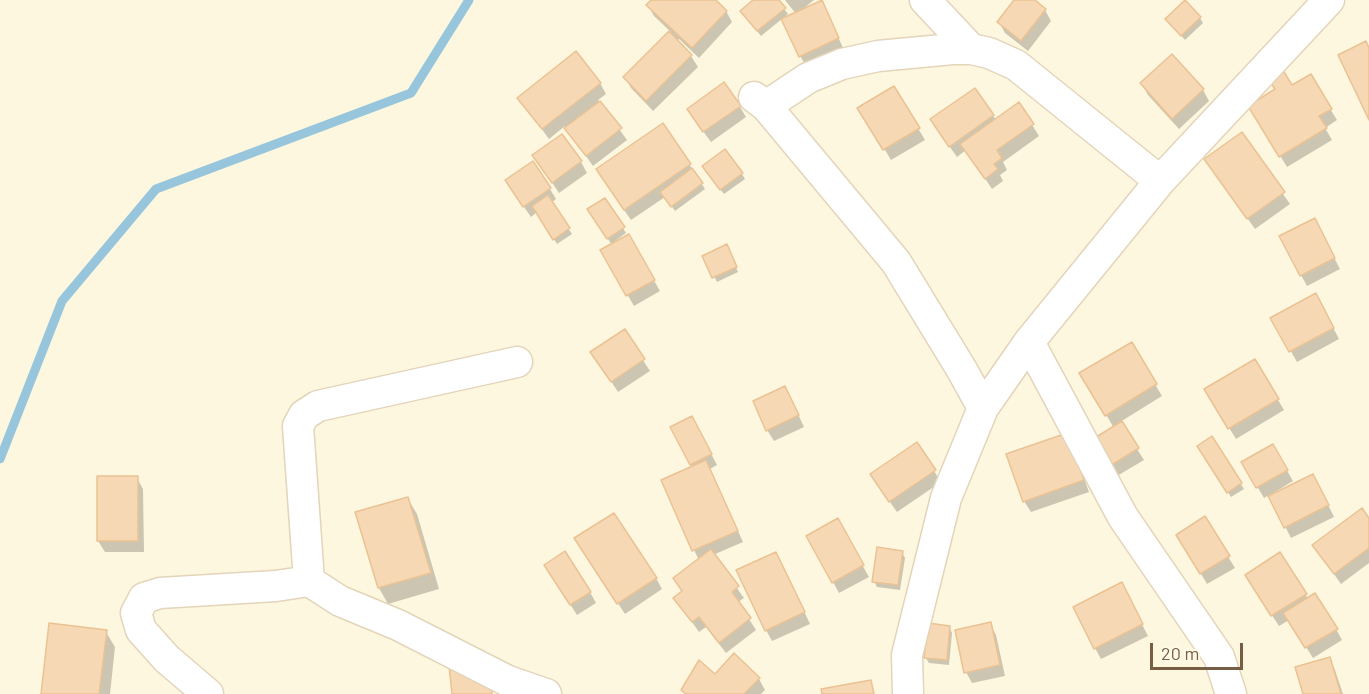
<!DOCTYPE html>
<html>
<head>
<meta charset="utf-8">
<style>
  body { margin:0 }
  #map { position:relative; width:1369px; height:694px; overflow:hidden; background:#fef7df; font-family:Barlow,sans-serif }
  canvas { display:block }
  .scale { position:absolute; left:1150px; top:643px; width:93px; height:27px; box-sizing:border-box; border:3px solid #765e45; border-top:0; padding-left:8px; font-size:18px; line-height:21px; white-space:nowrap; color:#765e45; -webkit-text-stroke:4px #fff9e7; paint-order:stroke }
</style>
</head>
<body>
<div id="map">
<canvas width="1369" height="694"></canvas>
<div class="scale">20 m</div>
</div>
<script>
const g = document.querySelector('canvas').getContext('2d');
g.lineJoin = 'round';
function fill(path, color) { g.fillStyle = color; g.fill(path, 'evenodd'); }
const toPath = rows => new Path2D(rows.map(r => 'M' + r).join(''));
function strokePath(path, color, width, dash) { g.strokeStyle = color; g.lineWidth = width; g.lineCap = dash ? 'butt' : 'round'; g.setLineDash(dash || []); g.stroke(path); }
fill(toPath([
  [653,0,714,0,726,11,732,22,699,58,679,39,677,41,691,56,698,67,653,111,631,88,625,77,671,32,654,16,648,5],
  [755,0,777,0,788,14,761,36,745,16],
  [785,0,814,0,803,9,827,13,844,50,807,67,800,56,796,14],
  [1016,0,1032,0,1045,10,1051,21,1028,51,1005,33,999,22],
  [1200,18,1203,23,1185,40,1167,19],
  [1172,56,1203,90,1209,101,1179,129,1148,95,1142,84],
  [1310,76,1337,120,1325,128,1332,140,1287,167,1250,106,1277,90,1292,87],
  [600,83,606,94,598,100,627,140,593,166,565,126,549,139,519,98],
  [894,88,925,140,891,160,860,108],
  [975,90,996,120,1019,104,1039,136,1003,162,1007,170,1000,175,1003,181,992,189,966,150,957,157,938,130],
  [740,107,746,117,711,142,695,120],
  [1241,134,1290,204,1255,229,1213,170],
  [581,162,587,173,559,193,541,166],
  [689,164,705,189,675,211,665,197,631,220,604,181],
  [707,172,742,174,745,179,724,194],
  [550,189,556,199,551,203,572,234,557,244,537,212,531,217,513,191],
  [592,215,623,228,626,233,615,241,616,243,629,236,660,291,634,306,602,251,612,245],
  [1320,231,1340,269,1307,286,1301,275],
  [729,251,738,272,717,282,704,256],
  [1322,306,1339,339,1297,362,1272,318],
  [624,331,650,371,618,392,599,363],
  [1131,344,1162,396,1120,422,1144,460,1117,476,1101,450,1114,428,1081,373],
  [1255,361,1284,410,1236,439,1206,390],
  [791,399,804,427,774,441,767,430],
  [672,428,698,429,717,465,710,469,743,542,713,555,744,598,738,602,756,630,726,653,706,627,699,632,675,598,683,592,699,560,694,550,693,468],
  [1212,438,1244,489,1231,497,1199,446],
  [917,444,941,482,897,512,878,485],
  [1072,445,1089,492,1031,512,1024,501],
  [1273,446,1293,481,1275,492,1276,494,1319,486,1334,517,1291,538,1269,495,1264,498,1243,463],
  [137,478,143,489,144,552,105,552,98,541],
  [408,499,417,514,439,589,388,604,379,588,357,513],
  [1205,519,1235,568,1207,584,1178,535],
  [837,520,869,577,839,593,808,536],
  [1369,521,1369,563,1341,584,1314,546],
  [583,550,656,578,662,589,625,614],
  [902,552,905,558,900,590,877,587,874,581],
  [1280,554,1308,599,1336,629,1342,640,1313,658,1289,620,1279,626,1253,586],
  [782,564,810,624,772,641,766,630],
  [552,576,590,592,596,603,577,615],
  [1127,595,1148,636,1101,659,1095,648],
  [990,624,996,635,1005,676,972,683,966,672],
  [949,627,952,633,949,665,929,663,926,658],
  [106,632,115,647,110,694,42,694],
  [1329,659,1335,670,1343,694,1305,694],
  [715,676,759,679,765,690,761,694,685,694,683,690]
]), '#0003');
strokePath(toPath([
  [0,459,62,301,156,189,411,93,469,0]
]), '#97c6dc', 9);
const building = toPath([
  [651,0,716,0,727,11,692,48,646,5,651,0],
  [753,0,779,0,786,8,757,31,740,11,753,0],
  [822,0,839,38,799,57,781,19,822,0],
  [1014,0,1035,0,1046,9,1021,41,997,22,1014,0],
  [1185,0,1201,17,1181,36,1165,19,1185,0],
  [669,31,692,55,646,101,623,77,669,31],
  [1366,41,1369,48,1369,120,1338,55,1366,41],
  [576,51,601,83,542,129,517,98,576,51],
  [1172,54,1204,89,1172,119,1140,83,1172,54],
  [1281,67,1292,85,1311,74,1332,109,1319,116,1327,128,1279,157,1248,106,1275,89,1266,76,1281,67],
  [724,82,741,106,703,132,687,109,724,82],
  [894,86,920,128,883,150,857,108,894,86],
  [975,88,994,115,949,147,930,119,975,88],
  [600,101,622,128,586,156,564,128,600,101],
  [1019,102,1034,124,997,150,1002,158,994,164,998,169,985,179,960,144,1019,102],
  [663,123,691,164,624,210,596,169,663,123],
  [1242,132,1285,192,1247,219,1204,159,1242,132],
  [562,134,582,161,552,183,532,155,562,134],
  [725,149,743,173,720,190,702,166,725,149],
  [533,161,551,188,523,207,505,180,533,161],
  [692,168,703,183,671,207,660,192,692,168],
  [548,195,570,228,553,240,532,206,548,195],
  [605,198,625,227,607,239,587,209,605,198],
  [1315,218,1335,258,1300,276,1279,236,1315,218],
  [629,234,655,280,626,296,600,250,629,234],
  [727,244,737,267,712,278,702,256,727,244],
  [1316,293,1334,328,1289,352,1270,318,1316,293],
  [625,329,645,359,611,382,590,352,625,329],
  [1132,342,1157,384,1105,416,1079,373,1132,342],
  [1255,359,1279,399,1228,429,1204,389,1255,359],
  [785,386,799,415,766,431,753,401,785,386],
  [692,416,712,454,690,465,670,427,692,416],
  [1122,421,1139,448,1110,466,1093,439,1122,421],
  [1067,433,1084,480,1023,502,1006,454,1067,433],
  [1212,436,1242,483,1227,493,1197,446,1212,436],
  [917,442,936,470,889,502,870,474,917,442],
  [1273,444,1288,470,1256,488,1241,462,1273,444],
  [706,460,738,531,692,551,661,480,706,460],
  [1313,474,1329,505,1284,528,1268,496,1313,474],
  [97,476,138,476,138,541,97,541,97,476],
  [408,497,431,573,378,588,355,512,408,497],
  [1362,508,1369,518,1369,548,1334,574,1312,545,1362,508],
  [614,513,657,578,617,604,574,538,614,513],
  [1205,516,1230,556,1200,574,1176,535,1205,516],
  [838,518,864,565,832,583,806,536,838,518],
  [877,547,903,551,898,585,872,582,877,547],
  [711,549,739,586,732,592,751,618,719,643,699,617,692,622,673,598,682,591,673,578,711,549],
  [565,551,591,592,570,605,544,565,565,551],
  [776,552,805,612,765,631,736,570,776,552],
  [1280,552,1307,594,1271,616,1245,575,1280,552],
  [1122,582,1143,624,1094,649,1073,607,1122,582],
  [1315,593,1338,629,1305,648,1283,613,1315,593],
  [991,622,1000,665,964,673,955,630,991,622],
  [49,623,107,630,99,694,41,694,49,623],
  [928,623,950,626,947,660,924,658,928,623],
  [734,653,760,678,744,694,686,694,681,690,699,660,715,674,734,653],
  [1330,657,1341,694,1303,694,1295,667,1330,657],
  [489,662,492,694,452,694,449,666,489,662],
  [871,680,874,694,822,694,821,689,871,680]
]);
fill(building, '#f6d9b4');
strokePath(building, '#eac293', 1.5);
const minor = toPath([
  [925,0,971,49],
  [754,97,766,106,896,262,962,370,983,408],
  [766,106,808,78,842,64,878,56,953,49,971,49,989,53,1016,65,1160,181],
  [1029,342,1123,517,1219,657,1231,694],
  [309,581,298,426,304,415,318,406,517,362],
  [208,694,167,659,141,630,136,613,144,598,160,593,276,586,309,581,340,601,398,625,508,681,546,694],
  [908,694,907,655,946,498,983,408,1029,342,1160,181,1329,0]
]);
strokePath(minor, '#e3d4ba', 33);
strokePath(minor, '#fff', 30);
</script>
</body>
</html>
